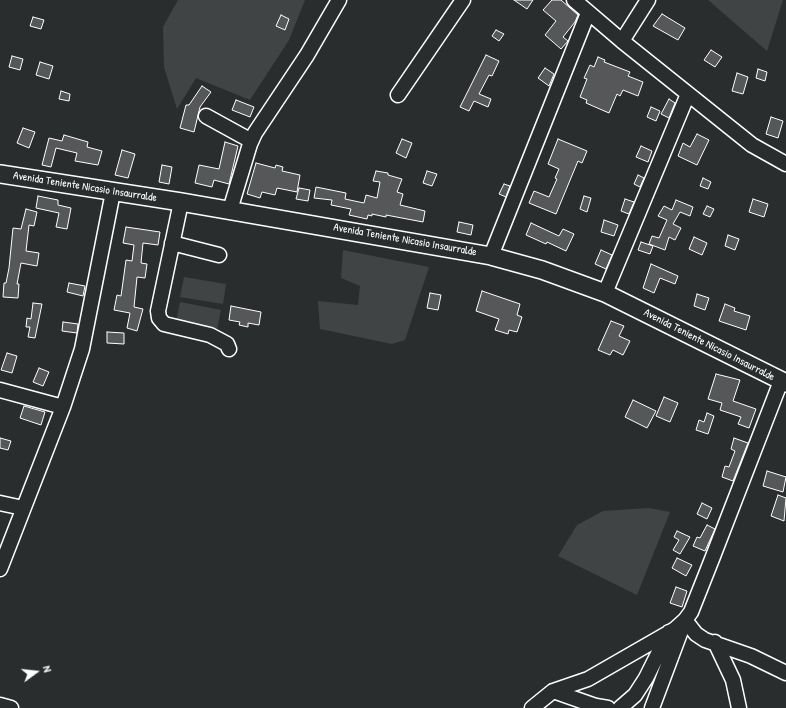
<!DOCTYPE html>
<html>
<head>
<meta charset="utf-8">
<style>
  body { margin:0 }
  #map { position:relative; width:786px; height:708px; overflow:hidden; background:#2a2d2e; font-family:"Patrick Hand",sans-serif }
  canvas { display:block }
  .north { position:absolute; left:16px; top:652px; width:40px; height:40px; -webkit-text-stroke:3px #2a2d2e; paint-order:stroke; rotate:75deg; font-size:11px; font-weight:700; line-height:16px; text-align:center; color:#fff }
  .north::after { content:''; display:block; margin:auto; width:14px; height:18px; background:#fff; clip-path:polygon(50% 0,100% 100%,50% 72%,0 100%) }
</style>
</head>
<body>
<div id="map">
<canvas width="786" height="708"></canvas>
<div class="north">N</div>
</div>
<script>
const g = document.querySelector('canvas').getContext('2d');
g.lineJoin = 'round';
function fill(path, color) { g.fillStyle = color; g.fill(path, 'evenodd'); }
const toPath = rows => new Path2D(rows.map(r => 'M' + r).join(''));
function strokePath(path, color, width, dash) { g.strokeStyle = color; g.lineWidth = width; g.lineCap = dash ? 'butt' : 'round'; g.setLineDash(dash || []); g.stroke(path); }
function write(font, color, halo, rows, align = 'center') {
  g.font = font + ' "Patrick Hand",sans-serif'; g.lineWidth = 3; g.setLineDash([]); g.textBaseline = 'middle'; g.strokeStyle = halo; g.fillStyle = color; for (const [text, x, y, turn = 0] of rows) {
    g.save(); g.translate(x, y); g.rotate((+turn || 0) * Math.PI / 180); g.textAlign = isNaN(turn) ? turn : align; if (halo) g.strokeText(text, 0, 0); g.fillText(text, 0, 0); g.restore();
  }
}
fill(toPath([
  [178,0,305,0,289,40,250,100,196,78,177,109,164,67,163,27],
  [708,0,783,0,767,51],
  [343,250,429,267,405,340,392,344,320,329,318,301,358,305,360,286,341,278],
  [184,277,226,284,223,304,180,297],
  [180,302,221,310,217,330,176,322],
  [649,508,670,512,637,595,558,556,577,525,603,511]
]), '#414445');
const building = toPath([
  [514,0,533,0,527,9,514,0],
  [552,0,561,0,578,15,575,22,563,37,568,41,561,49,545,35,556,21,543,10,552,0],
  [662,14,685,28,678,40,653,26,662,14],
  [281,15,289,19,285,30,276,26,281,15],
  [33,17,44,20,41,29,30,26,33,17],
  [496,30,504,34,499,41,492,36,496,30],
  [711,50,722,57,715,67,704,60,711,50],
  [486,55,499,61,492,76,489,75,479,94,491,99,488,107,474,101,469,111,460,107,486,55],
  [12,56,23,59,20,70,9,67,12,56],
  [598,57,605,60,604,62,630,72,628,76,643,82,638,96,623,90,620,96,617,94,609,113,586,103,587,100,580,97,587,79,584,78,590,65,594,67,598,57],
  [40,62,53,66,49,79,36,75,40,62],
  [545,68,554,74,549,86,538,78,545,68],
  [758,69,767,72,765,81,756,78,758,69],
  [737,73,748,77,743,94,732,91,737,73],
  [202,86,211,92,200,107,194,132,180,128,186,105,189,105,202,86],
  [61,91,70,94,69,101,59,99,61,91],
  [669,99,675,103,669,118,661,114,669,99],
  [236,100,254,107,250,117,232,110,236,100],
  [651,107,660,111,656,121,647,117,651,107],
  [771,117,783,121,778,138,766,134,771,117],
  [23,128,35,132,29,148,17,143,23,128],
  [697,134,709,140,697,165,678,156,683,143,690,147,697,134],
  [64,135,88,142,87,147,102,151,98,165,75,161,77,153,56,148,51,167,42,165,49,138,62,141,64,135],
  [402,139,412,143,406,158,396,153,402,139],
  [558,139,587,151,582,163,578,161,556,214,529,203,534,191,549,197,557,179,555,178,559,169,548,164,558,139],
  [225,142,238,146,229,184,214,180,212,187,195,183,199,165,219,169,225,142],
  [641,146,652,151,648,162,636,157,641,146],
  [122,150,135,154,128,178,115,175,122,150],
  [256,163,275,168,276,165,283,167,282,171,300,175,297,192,277,188,275,195,262,192,260,198,247,194,256,163],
  [162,165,172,167,169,184,159,182,162,165],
  [376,171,388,173,388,175,402,179,397,192,403,194,400,205,425,211,423,222,386,215,386,217,372,214,372,216,368,215,367,219,349,215,351,209,331,205,332,200,314,198,316,187,346,193,345,199,364,203,366,195,377,198,380,182,373,181,376,171],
  [427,171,437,174,432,186,423,183,427,171],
  [638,175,644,178,640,187,634,184,638,175],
  [703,178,711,182,708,189,700,186,703,178],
  [504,184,510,186,506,197,499,194,504,184],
  [299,188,310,190,308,201,296,199,299,188],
  [38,196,58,200,58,205,71,208,67,229,56,227,59,213,36,208,38,196],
  [584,196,591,198,587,212,580,209,584,196],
  [625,199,634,202,629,214,621,211,625,199],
  [753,199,768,204,764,217,749,212,753,199],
  [676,200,693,207,690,216,680,212,673,224,681,228,675,240,669,237,665,250,649,244,652,236,659,238,667,220,658,216,664,206,672,210,676,200],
  [707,206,714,209,710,217,703,214,707,206],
  [26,209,37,212,34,226,29,225,26,251,39,253,37,266,21,263,17,284,19,284,18,298,3,297,4,283,6,283,9,268,13,228,21,229,26,209],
  [604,220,618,225,614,236,601,232,604,220],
  [459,222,473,225,471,235,457,232,459,222],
  [531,223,559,236,563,229,574,234,566,251,547,242,546,244,526,235,531,223],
  [126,227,160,232,158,245,143,243,141,263,147,264,145,278,137,277,134,307,143,309,137,331,127,328,130,313,114,310,117,295,121,296,126,260,132,261,134,245,123,243,126,227],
  [728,235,739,239,735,250,725,246,728,235],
  [694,237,707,243,702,255,689,249,694,237],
  [641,242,653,246,650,254,638,250,641,242],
  [601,250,612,255,606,269,595,264,601,250],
  [651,264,678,276,675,284,660,278,654,293,643,288,651,264],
  [69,283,85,286,83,296,67,292,69,283],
  [482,291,520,304,517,315,522,317,517,332,509,330,508,334,495,330,499,319,476,311,482,291],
  [430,293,441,295,438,310,427,308,430,293],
  [697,294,709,298,705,310,694,306,697,294],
  [33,303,42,304,35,338,28,337,30,327,26,327,27,318,31,319,33,303],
  [725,304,735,308,734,311,750,316,746,330,719,321,725,304],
  [231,306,261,312,259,325,248,323,248,327,239,325,240,322,229,320,231,306],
  [611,321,624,326,619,336,630,341,623,355,613,350,610,355,598,350,611,321],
  [63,322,78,324,77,333,62,331,63,322],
  [107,332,124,333,124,344,107,343,107,332],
  [7,353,17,356,12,373,1,370,7,353],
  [39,368,49,372,43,386,33,382,39,368],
  [716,374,740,380,733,401,756,409,749,428,738,424,741,417,720,410,722,403,708,399,716,374],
  [664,397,678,403,670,422,656,416,664,397],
  [633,400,656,411,647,428,625,417,633,400],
  [24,406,45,412,41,425,20,418,24,406],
  [707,413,714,416,708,434,696,430,699,420,704,422,707,413],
  [0,438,11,441,8,450,0,448,0,438],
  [734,438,748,443,733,481,722,477,725,466,729,467,735,451,731,449,734,438],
  [767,471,786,477,783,492,763,486,767,471],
  [778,495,786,498,784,521,771,516,778,495],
  [702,503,712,508,707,519,697,514,702,503],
  [707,525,715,529,705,551,693,546,697,537,700,538,707,525],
  [677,531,690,537,680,554,673,550,679,540,674,537,677,531],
  [677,558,692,565,686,576,672,568,677,558],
  [676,587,687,591,682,607,670,603,676,587]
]);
fill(building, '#555758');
strokePath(building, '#fff', 1);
const minor = toPath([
  [574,0,622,41,752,145,786,164],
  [622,41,648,0],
  [398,95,463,0],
  [206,116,246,138,252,139],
  [181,202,158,311,159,318,164,324,210,335,227,344,229,349],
  [230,210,250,144,255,133,307,55,339,0],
  [172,243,219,255],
  [491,256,588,13],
  [605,293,688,94],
  [0,390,63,407],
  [0,503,23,508],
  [0,569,63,407,82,349,113,192],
  [715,642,733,680,739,708],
  [553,691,596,706,608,708],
  [0,705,11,708],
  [532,708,553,691,588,679,675,629,685,620,691,612,712,559,781,381],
  [620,708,635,695,646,678,669,632],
  [652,708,685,620,696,634,705,640,751,656,786,673]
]);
const major = toPath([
  [0,174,181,202,491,256,542,270,605,293,786,383]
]);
strokePath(minor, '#fff', 17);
strokePath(major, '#fff', 20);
strokePath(minor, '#2a2d2e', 14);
strokePath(major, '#2a2d2e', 17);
write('11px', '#fff', '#2a2d2e', [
  ["Avenida Teniente Nicasio Insaurralde",85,187,9],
  ["Avenida Teniente Nicasio Insaurralde",405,240,10],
  ["Avenida Teniente Nicasio Insaurralde",709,345,27]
]);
</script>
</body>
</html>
